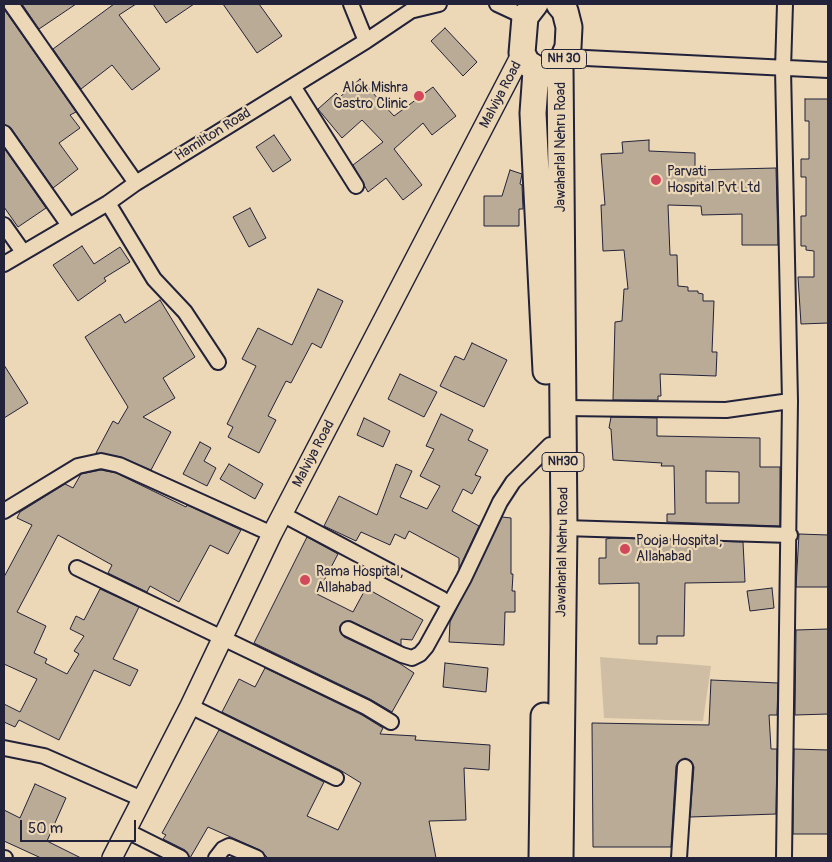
<!DOCTYPE html>
<html>
<head>
<meta charset="utf-8">
<style>
  body { margin:0 }
  #map { position:relative; width:832px; height:862px; overflow:hidden; background:#ecd8b6; font-family:Pangolin,sans-serif }
  canvas { display:block }
  .frame { position:absolute; inset:0; border:5px solid #22223b; pointer-events:none }
  .scale { position:absolute; left:20px; top:820px; width:116px; height:22px; box-sizing:border-box; border:2px solid #22223b; border-top:0; padding-left:6px; font-size:15px; line-height:18px; white-space:nowrap; color:#22223b; -webkit-text-stroke:4px #ecd8b6; paint-order:stroke }
</style>
</head>
<body>
<div id="map">
<canvas width="832" height="862"></canvas>
<div class="frame"></div>
<div class="scale">50 m</div>
</div>
<script>
const g = document.querySelector('canvas').getContext('2d');
g.lineJoin = 'round';
function fill(path, color) { g.fillStyle = color; g.fill(path, 'evenodd'); }
const toPath = rows => new Path2D(rows.map(r => 'M' + r).join(''));
function strokePath(path, color, width, dash) { g.strokeStyle = color; g.lineWidth = width; g.lineCap = dash ? 'butt' : 'round'; g.setLineDash(dash || []); g.stroke(path); }
function write(font, color, halo, rows, align = 'center') {
  g.font = font + ' Pangolin,sans-serif'; g.lineWidth = 4.5; g.setLineDash([]); g.textBaseline = 'middle'; g.strokeStyle = halo; g.fillStyle = color; for (const [text, x, y, turn = 0] of rows) {
    g.save(); g.translate(x, y); g.rotate((+turn || 0) * Math.PI / 180); g.textAlign = isNaN(turn) ? turn : align; if (halo) g.strokeText(text, 0, 0); g.fillText(text, 0, 0); g.restore();
  }
}
fill(toPath([
  [600,657,711,666,703,721,604,718]
]), '#cfbea4');
const building = toPath([
  [22,4,76,4,39,29,22,4],
  [114,4,136,4,119,15,160,69,132,90,112,65,81,89,53,49,114,4],
  [153,4,194,4,166,23,153,4],
  [223,4,259,4,282,36,257,53,223,4],
  [4,9,76,112,70,115,80,128,59,143,78,169,53,188,11,128,4,124,4,9],
  [445,28,477,62,463,76,431,41,445,28],
  [360,79,394,116,433,87,456,116,432,135,423,123,394,149,422,185,403,200,386,178,368,192,353,165,383,142,362,120,342,138,318,109,336,93,340,97,360,79],
  [805,99,828,99,828,323,801,324,798,277,814,277,814,251,806,250,806,246,801,246,801,216,806,216,806,177,801,177,801,159,809,159,809,121,805,121,805,99],
  [274,135,291,160,273,172,256,147,274,135],
  [649,140,649,151,695,153,695,170,776,168,778,245,742,245,742,214,702,215,701,206,668,205,670,255,677,255,678,286,688,287,688,291,698,291,698,293,703,294,703,301,714,301,712,352,717,352,716,376,660,374,661,396,658,396,658,400,613,400,615,322,622,321,624,289,628,289,624,250,603,251,601,205,605,205,601,154,623,153,622,142,649,140],
  [4,148,46,208,18,227,4,207,4,148],
  [510,170,522,174,520,184,522,185,523,209,519,209,519,226,484,226,484,196,502,196,510,170],
  [250,208,266,238,249,247,233,217,250,208],
  [82,246,94,264,120,247,130,262,104,278,106,281,78,301,53,265,82,246],
  [318,289,343,301,321,348,312,343,291,383,286,381,268,416,276,420,259,453,228,437,233,427,227,424,256,366,242,359,258,328,292,345,318,289],
  [160,300,195,357,163,378,175,398,143,417,171,432,151,470,121,457,96,453,113,421,118,424,128,407,85,337,120,314,125,323,160,300],
  [472,343,507,360,484,407,440,386,455,356,464,360,472,343],
  [4,365,28,403,4,418,4,365],
  [400,374,437,392,424,417,388,399,400,374],
  [441,414,473,430,468,440,488,450,475,475,481,477,472,494,463,489,452,511,479,526,459,569,459,558,409,531,405,539,395,534,390,545,361,532,356,541,324,526,339,496,377,515,396,464,412,471,400,497,427,509,440,486,420,476,434,449,426,446,441,414],
  [611,417,657,418,657,436,760,438,760,467,780,467,780,526,667,522,667,514,675,514,674,466,661,466,662,463,613,460,611,429,609,428,611,417],
  [706,471,739,472,739,503,706,503,706,471],
  [364,418,390,431,383,447,357,435,364,418],
  [200,442,211,448,204,461,216,468,207,486,183,474,200,442],
  [229,464,263,484,255,499,220,479,229,464],
  [101,470,116,473,186,507,187,505,241,530,228,554,210,545,179,602,150,586,147,592,108,573,112,565,58,535,17,612,46,626,34,653,47,659,45,663,67,674,79,654,74,651,84,636,70,629,76,616,84,620,100,589,139,607,113,659,138,670,130,686,94,670,59,740,19,720,15,727,4,722,4,704,20,712,37,679,4,664,4,577,32,525,17,518,20,512,65,484,73,488,81,474,101,470],
  [502,517,511,518,511,574,513,574,512,591,515,591,515,612,505,612,504,645,449,642,450,622,502,517],
  [799,534,828,535,828,587,796,587,799,534],
  [307,537,338,554,317,594,353,612,366,588,423,620,412,640,401,639,401,645,351,621,344,622,340,626,341,633,344,637,399,663,414,673,392,712,370,699,254,643,307,537],
  [612,538,743,542,745,582,685,583,684,636,657,636,657,644,639,644,639,583,599,584,599,558,606,558,606,539,612,538],
  [772,588,774,608,750,611,747,591,772,588],
  [828,629,828,714,795,715,796,630,828,629],
  [445,663,488,668,486,692,443,687,445,663],
  [265,668,362,715,383,728,380,734,416,736,415,740,490,745,489,770,464,768,466,820,429,821,436,858,268,858,260,850,208,827,190,858,185,850,163,839,166,835,162,833,219,730,324,782,307,816,338,830,361,783,340,770,222,712,239,679,255,687,265,668],
  [711,680,778,683,777,715,769,715,771,749,777,749,776,814,690,817,694,767,690,760,685,758,678,762,676,766,671,847,593,847,592,723,709,725,711,680],
  [794,749,828,750,828,834,793,834,794,749],
  [35,784,66,798,47,841,81,858,41,858,4,841,4,810,20,818,35,784]
]);
fill(building, '#baab97');
strokePath(building, '#22223b', 1);
const street = toPath([
  [11,4,136,183],
  [351,4,366,41],
  [497,4,525,17],
  [414,10,439,4],
  [566,57,828,70],
  [293,86,356,186],
  [4,133,68,224],
  [108,203,154,279,185,312,218,362],
  [4,225,23,252],
  [4,264,108,203,136,183,366,41,421,4],
  [563,408,726,410,790,401],
  [4,511,78,466,101,461,119,465,272,534],
  [282,514,442,599],
  [564,528,790,535],
  [77,568,366,707,391,722],
  [348,629,402,655,412,658,420,654,426,647,464,578,500,502,513,482,550,445],
  [190,706,336,778],
  [4,748,44,756,142,799],
  [127,831,181,858],
  [4,858,5,858],
  [216,858,223,849,229,846,257,858],
  [679,858,685,767],
  [784,858,790,401,783,69,785,4]
]);
const secondary = toPath([
  [112,858,190,706,272,534,522,53]
]);
const highway = toPath([
  [535,4,525,17,522,53,527,63,545,74,554,72,560,66,568,47,569,27,565,11,559,4],
  [560,66,564,528,560,858],
  [536,71,533,113,546,371],
  [542,858,544,716]
]);
strokePath(street, '#22223b', 18);
strokePath(secondary, '#22223b', 22);
strokePath(highway, '#22223b', 29);
strokePath(street, '#ecd8b6', 14);
strokePath(secondary, '#ecd8b6', 19);
strokePath(highway, '#ecd8b6', 25);
for (const [x, y, r, color] of [
  [419,96,6,"#d1495b"],
  [656,180,6,"#d1495b"],
  [625,549,6,"#d1495b"],
  [305,580,6,"#d1495b"]
]) { const dot = new Path2D(); dot.arc(x, y, r, 0, 2 * Math.PI); g.fillStyle = color; g.fill(dot); strokePath(dot, '#ecd8b6', 2); }
for (const [x, y, w] of [
  [564,59,45],
  [563,462,42]
]) { const box = new Path2D(); box.roundRect(x - w / 2, y - 9.5, w, 19, 4); g.fillStyle = '#ecd8b6'; g.fill(box); strokePath(box, '#22223b', 1); }
write('bold 12px', '#22223b', null, [
  ["NH 30",564,59],
  ["NH30",563,462]
]);
write('14px', '#22223b', '#ecd8b6', [
  ["Alok Mishra",408,88,"right"],
  ["Gastro Clinic",408,104,"right"],
  ["Parvati",667,172],
  ["Hospital Pvt Ltd",667,188],
  ["Pooja Hospital,",636,541],
  ["Allahabad",636,557],
  ["Rama Hospital,",316,572],
  ["Allahabad",316,588]
], 'left');
write('14px', '#22223b', '#ecd8b6', [
  ["Malviya Road",501,95,-62],
  ["Hamilton Road",213,135,-32],
  ["Jawaharlal Nehru Road",561,147,-90],
  ["Malviya Road",314,454,-62],
  ["Jawaharlal Nehru Road",563,552,-89]
]);
</script>
</body>
</html>
